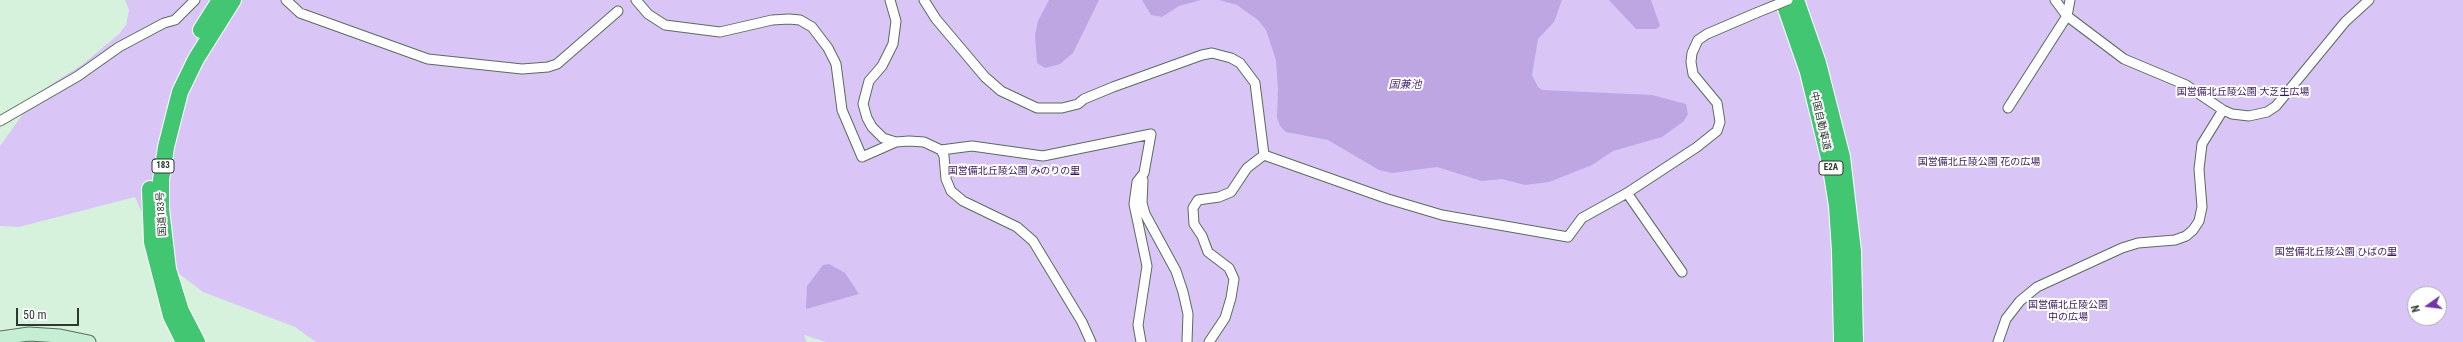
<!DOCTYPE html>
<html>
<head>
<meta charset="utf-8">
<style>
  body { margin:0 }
  #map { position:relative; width:2463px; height:342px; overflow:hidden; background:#d7f2dc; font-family:"Roboto Condensed",sans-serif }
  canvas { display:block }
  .north { position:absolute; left:2407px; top:286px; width:40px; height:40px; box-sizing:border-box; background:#fff; border:1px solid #abafac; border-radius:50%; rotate:256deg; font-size:11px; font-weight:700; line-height:16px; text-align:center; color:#2d3830 }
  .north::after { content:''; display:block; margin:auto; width:14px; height:18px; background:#6f35ab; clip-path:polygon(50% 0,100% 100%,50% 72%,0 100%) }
  .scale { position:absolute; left:16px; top:308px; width:63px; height:18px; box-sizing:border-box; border:2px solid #2d3830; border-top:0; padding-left:5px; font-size:12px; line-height:14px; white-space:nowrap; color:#2d3830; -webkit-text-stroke:3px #fff; paint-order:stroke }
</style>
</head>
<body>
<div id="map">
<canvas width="2463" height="342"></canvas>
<div class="north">N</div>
<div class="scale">50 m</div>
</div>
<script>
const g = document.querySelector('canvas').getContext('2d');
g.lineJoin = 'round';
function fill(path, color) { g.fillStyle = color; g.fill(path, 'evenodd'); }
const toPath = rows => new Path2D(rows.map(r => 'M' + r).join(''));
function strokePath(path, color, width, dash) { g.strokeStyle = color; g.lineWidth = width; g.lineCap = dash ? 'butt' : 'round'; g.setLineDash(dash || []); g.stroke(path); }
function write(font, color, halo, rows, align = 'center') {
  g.font = font + ' "Roboto Condensed","Noto Sans JP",sans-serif'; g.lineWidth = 4; g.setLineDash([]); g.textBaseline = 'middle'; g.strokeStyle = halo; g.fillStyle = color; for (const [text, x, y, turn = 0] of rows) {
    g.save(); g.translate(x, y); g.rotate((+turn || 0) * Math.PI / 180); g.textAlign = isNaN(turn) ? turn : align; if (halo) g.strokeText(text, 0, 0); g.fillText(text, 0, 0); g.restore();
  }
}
fill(toPath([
  [125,0,2463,0,2463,342,826,342,804,335,807,342,316,342,295,327,203,292,174,270,154,240,135,197,19,227,0,226,0,146,38,93,83,64,119,34,126,25,129,10],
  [2415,294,2439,294,2439,318,2415,318]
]), '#d9c6f7');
fill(toPath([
  [1049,0,1099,0,1073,53,1060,64,1045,68,1037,63,1035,35,1038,21],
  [1142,0,1201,0,1179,6,1162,17,1151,15],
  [1219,0,1562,0,1554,22,1538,39,1532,75,1538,87,1542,90,1652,95,1686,104,1688,114,1684,121,1662,137,1613,151,1592,165,1549,182,1525,185,1502,179,1482,181,1437,167,1392,173,1379,170,1328,140,1286,132,1280,126,1277,117,1278,89,1276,60,1266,30,1258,20,1237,5],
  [1609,0,1651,0,1660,26,1656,29,1636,29],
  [829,264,845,273,859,294,806,309,807,286,823,265]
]), '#bda6e2');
const street = toPath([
  [286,0,300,13,428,59,522,69,548,67,557,64,618,11],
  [636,0,648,14,665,25,720,32,772,20,789,19,800,20,812,27,828,48,836,64,842,110,862,157,896,142,909,141,924,142,941,150,944,156,946,179,951,191,963,201,1017,227,1033,241,1082,322,1091,342],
  [890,0,896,21,893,44,882,66,869,81,863,104,867,118,872,127,883,138,896,142],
  [924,0,936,19,985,77,1001,91,1037,108,1062,108,1078,104,1084,99,1113,87,1202,55,1212,53,1231,58,1240,63,1255,83,1264,155],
  [2055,0,2067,16,2124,59,2186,85,2223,110,2232,114,2249,116,2267,112,2276,106,2345,22,2369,0],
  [2008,108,2067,16,2070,0],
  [0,121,78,76,119,47,164,23,175,20,195,0],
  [941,150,972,146,1043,156,1151,134,1144,173,1137,182,1134,204,1147,266,1138,325,1141,342],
  [1264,155,1388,199,1442,215,1568,237,1582,218,1627,193,1697,147,1717,131,1720,122,1717,103,1693,74,1691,62,1692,53,1698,40,1707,34,1756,13],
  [1143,180,1142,203,1145,214,1176,271,1183,292,1188,314,1187,342],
  [1627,193,1682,272],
  [1209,342,1225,318,1231,298,1234,279,1229,268,1208,252,1202,236,1194,224,1193,208,1198,200,1219,197,1231,192,1247,168,1264,155],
  [1998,342,2006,319,2020,301,2037,287,2122,248,2138,243,2175,240,2186,236,2193,230,2199,221,2202,207,2199,169,2202,144,2223,110]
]);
const secondary = toPath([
  [0,338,29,334,60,336,89,342]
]);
const highway = toPath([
  [1783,0,1808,72,1830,162,1837,206,1840,251,1842,342],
  [1796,0,1818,63,1842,157,1853,251,1855,342],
  [201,30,220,0],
  [150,189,152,242,171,316,184,342],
  [197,342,181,311,168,269,161,209,161,180,166,147,180,92,196,59,233,0]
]);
strokePath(street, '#566e5b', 11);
strokePath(secondary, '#566e5b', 15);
strokePath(highway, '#fff', 18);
strokePath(street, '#fff', 9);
strokePath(secondary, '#c6eed4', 13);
strokePath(highway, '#42c671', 16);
const streetBridge = toPath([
  [1756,13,1788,0]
]);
strokePath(streetBridge, '#566e5b', 11, []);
strokePath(streetBridge, '#fff', 9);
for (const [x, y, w] of [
  [163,166,22],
  [1831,168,24]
]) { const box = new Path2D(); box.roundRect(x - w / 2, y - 7, w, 14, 3); g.fillStyle = '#fff'; g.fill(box); strokePath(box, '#2d3830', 1); }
write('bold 9px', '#2d3830', null, [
  ["183",163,166],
  ["E2A",1831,168]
]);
write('10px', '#39165c', '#fff', [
  ["国営備北丘陵公園 大芝生広場",2243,92],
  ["国営備北丘陵公園 花の広場",1979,162],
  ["国営備北丘陵公園 みのりの里",1014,171],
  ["国営備北丘陵公園 ひばの里",2336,252],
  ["国営備北丘陵公園",2068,305],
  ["中の広場",2068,317]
]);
write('10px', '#2d3830', '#fff', [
  ["中国自動車道",1820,121,77],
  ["国道183号",162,214,-93]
]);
write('italic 11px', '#503077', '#fff', [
  ["国兼池",1405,85]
]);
</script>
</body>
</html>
